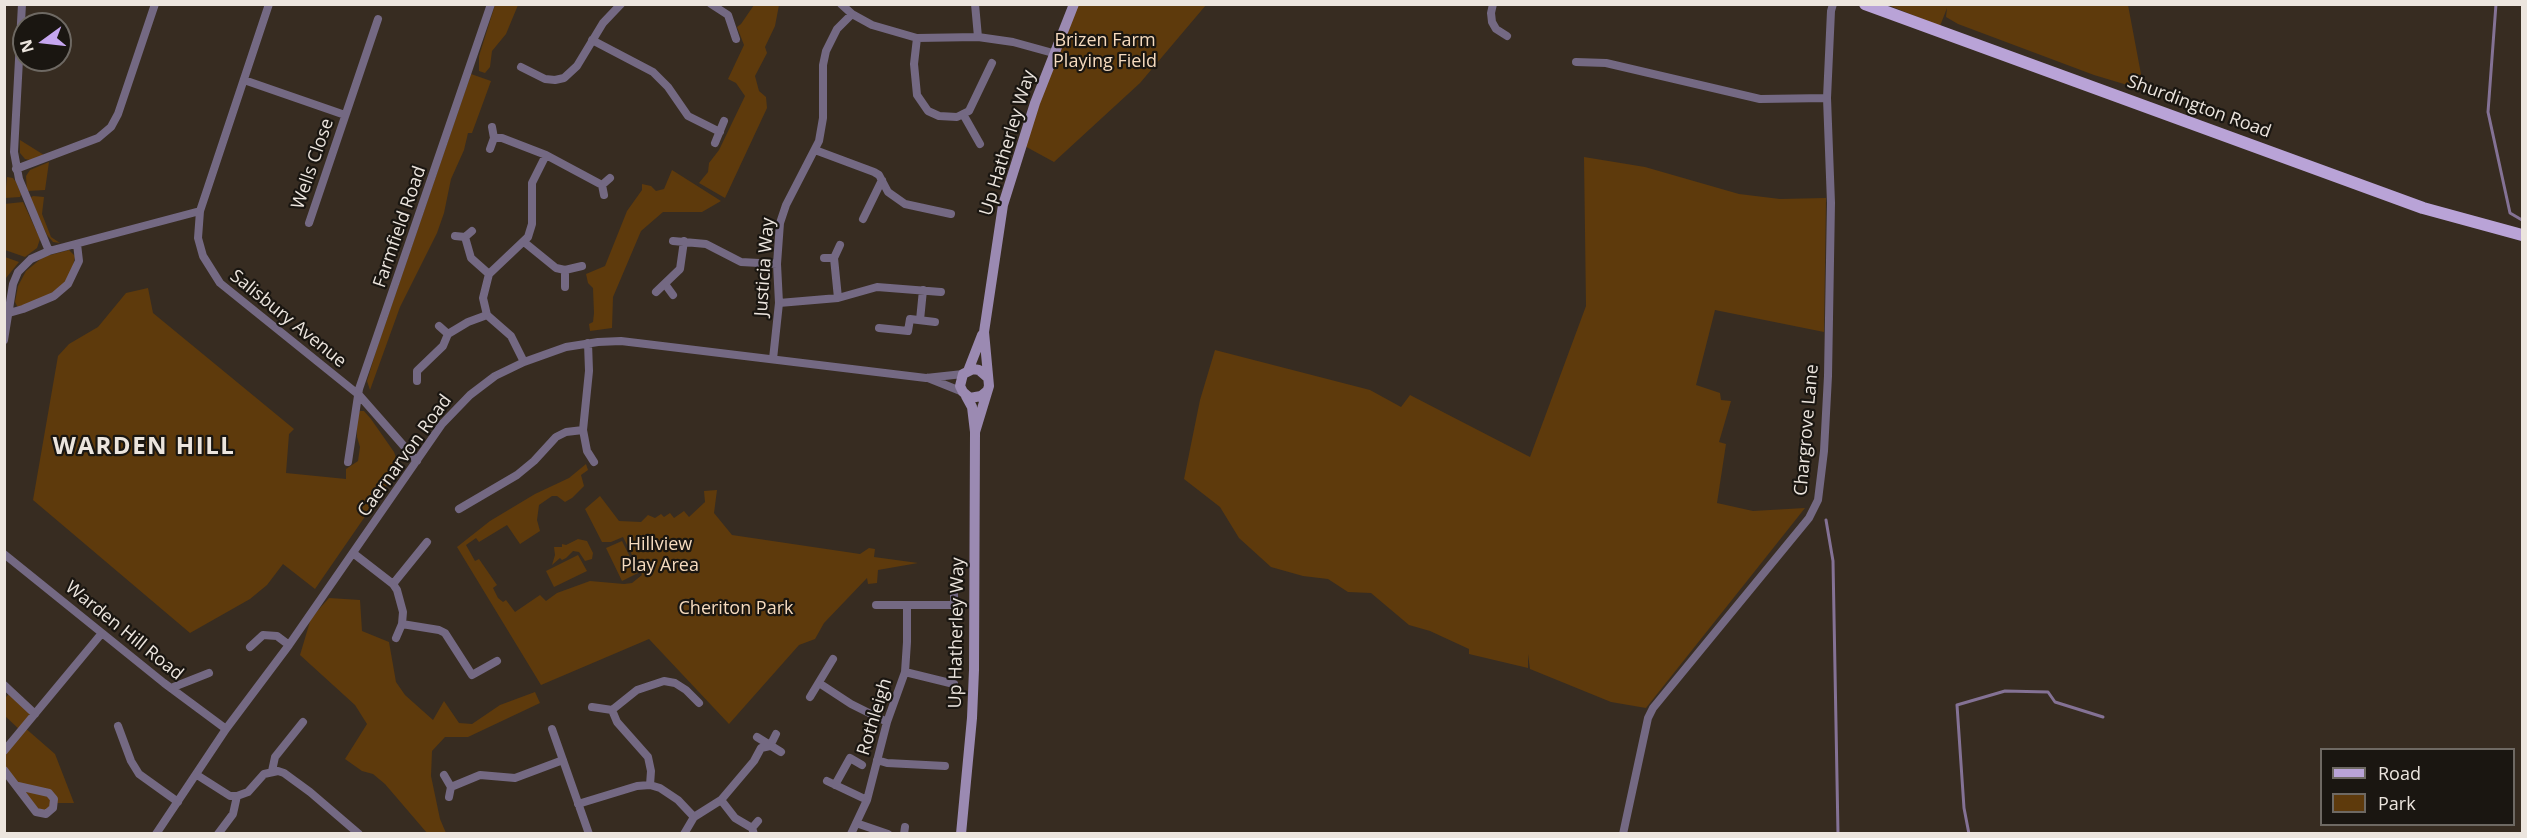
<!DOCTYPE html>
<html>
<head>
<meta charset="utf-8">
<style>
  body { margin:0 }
  #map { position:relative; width:2527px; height:838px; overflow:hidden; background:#372c21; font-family:"Open Sans",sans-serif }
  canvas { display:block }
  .frame { position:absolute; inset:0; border:6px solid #ece5de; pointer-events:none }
  .legend { position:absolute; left:2320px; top:748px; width:195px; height:78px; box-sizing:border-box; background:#1a1611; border:2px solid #6e6963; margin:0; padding:8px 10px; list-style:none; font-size:18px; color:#ece5de }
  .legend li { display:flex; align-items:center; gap:12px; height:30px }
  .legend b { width:30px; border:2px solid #6e6963 }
  .north { position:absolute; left:12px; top:12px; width:60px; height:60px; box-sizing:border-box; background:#1a1611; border:2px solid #6e6963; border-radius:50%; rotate:255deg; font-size:16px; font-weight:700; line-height:24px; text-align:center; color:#ece5de }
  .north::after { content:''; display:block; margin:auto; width:21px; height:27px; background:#c6a6f0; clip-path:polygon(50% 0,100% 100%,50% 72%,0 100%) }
</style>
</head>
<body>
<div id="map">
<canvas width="2527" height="838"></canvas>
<div class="frame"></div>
<ul class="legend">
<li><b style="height:8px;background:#b9a3d7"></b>Road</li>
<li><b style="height:16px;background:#5e3a0c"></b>Park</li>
</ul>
<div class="north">N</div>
</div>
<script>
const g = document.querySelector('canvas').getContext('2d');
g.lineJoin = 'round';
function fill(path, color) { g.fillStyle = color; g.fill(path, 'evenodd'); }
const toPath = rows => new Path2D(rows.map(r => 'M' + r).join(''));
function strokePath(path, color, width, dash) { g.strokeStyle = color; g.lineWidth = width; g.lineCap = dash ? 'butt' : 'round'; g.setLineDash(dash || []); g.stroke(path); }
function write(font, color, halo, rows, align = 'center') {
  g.font = font + ' "Open Sans",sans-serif'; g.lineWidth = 4.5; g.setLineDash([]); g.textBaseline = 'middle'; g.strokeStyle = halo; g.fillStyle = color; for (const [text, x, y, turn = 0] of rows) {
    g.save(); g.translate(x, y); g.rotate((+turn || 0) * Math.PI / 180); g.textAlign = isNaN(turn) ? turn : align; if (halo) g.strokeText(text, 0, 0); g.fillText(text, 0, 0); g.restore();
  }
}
fill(toPath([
  [495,5,518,5,506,34,492,51,490,67,485,73,479,71,479,56],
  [754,5,779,5,775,26,765,47,767,53,755,76,759,91,766,97,767,108,725,198,699,183,708,172,709,163,719,150,745,96,736,83,728,79,744,45,737,27,741,24],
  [1074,5,1206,5,1140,83,1054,162,1021,144],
  [1888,5,2128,5,2144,90,2094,75,1958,24,1946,17,1947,8,1940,26],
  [471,74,491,81,472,133,468,133,464,150,451,179,444,213,437,233,400,307,370,390,367,381,376,351],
  [20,140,44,155,30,160,25,159,20,153],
  [1584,157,1645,167,1739,194,1780,199,1826,198,1824,332,1715,310,1696,385,1720,393,1721,400,1731,401,1719,442,1726,444,1717,503,1753,511,1805,508,1646,708,1611,702,1530,669,1528,654,1528,668,1469,654,1469,649,1430,631,1409,625,1371,593,1348,592,1328,579,1303,576,1271,567,1239,538,1220,507,1184,479,1200,400,1215,350,1370,390,1401,407,1410,395,1530,457,1586,306],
  [49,162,45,190,27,191,26,176,30,170],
  [672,170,721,201,702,212,663,212,641,231,613,297,612,328,590,331,589,324,593,322,594,313,593,288,588,283,586,274,605,266,627,211,642,190,642,184,651,186,656,191,664,189],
  [7,177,13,178,16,182,21,194,20,197,5,198],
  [33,196,44,197,42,214,51,237,60,243,53,242,47,235,30,198],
  [23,202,40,239,37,248,25,257,5,250,4,204],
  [69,250,75,256,73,266,66,282,58,290,20,308,17,306,15,302,18,286,26,271,43,257],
  [5,257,19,262,6,278,5,277],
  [148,288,153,313,294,429,289,434,286,473,346,479,346,469,358,461,360,447,357,437,357,415,360,411,364,411,371,419,394,452,398,463,395,473,315,589,283,564,267,585,250,599,190,633,33,500,58,356,69,344,98,327,126,293],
  [586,464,588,470,581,475,584,486,572,498,565,502,557,496,552,496,539,505,537,520,540,531,520,544,507,525,479,542,476,538,466,545,475,561,479,559,497,585,493,588,498,598,503,602,506,600,515,612,540,595,546,601,557,593,590,581,624,584,632,583,642,575,623,537,611,542,602,542,585,509,600,496,619,521,641,522,648,515,655,518,661,514,664,517,670,513,674,518,684,511,689,517,705,502,704,491,717,490,714,513,732,535,860,554,869,548,875,549,874,557,918,563,878,570,877,583,868,584,867,578,824,623,815,639,799,645,729,724,649,639,541,685,457,547,490,521,535,494,569,478],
  [578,539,587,541,593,553,592,559,585,561,579,552,573,551,566,558,562,560,560,558,552,565,555,555,554,547,562,547,562,544,566,545],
  [622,541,638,573,622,581,606,548],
  [578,555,587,571,554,587,546,571],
  [329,598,360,600,362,631,389,642,396,682,405,695,433,720,444,701,459,723,472,724,500,705,535,692,540,703,468,737,445,737,432,751,431,776,440,819,446,833,427,833,385,784,373,774,362,771,345,759,367,724,355,705,300,655,311,618],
  [11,692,35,714,24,727,55,754,74,803,55,803,42,814,5,770,5,751,21,731,5,716,5,698]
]), '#5e3a0c');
strokePath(toPath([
  [2496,4,2488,112,2510,213,2522,220],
  [1826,520,1833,561,1838,834],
  [1969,834,1964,808,1957,705,2005,691,2048,692,2055,702,2103,717]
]), '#847295', 3);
strokePath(toPath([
  [22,4,14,152,19,179,49,251],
  [269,4,200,211,198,238,203,256,220,283,359,395,417,461],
  [711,4,728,15,736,39],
  [841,4,852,14,872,25,917,38,978,37,1013,42,1053,53],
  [975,4,978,37],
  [1493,4,1491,13,1492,22,1496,29,1507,36],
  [917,38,914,64,917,95,928,111,939,116,957,117,969,111,992,63],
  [592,40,653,72,668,87,688,116,720,132],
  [1576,62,1606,63,1760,99,1827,98],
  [521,67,545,79,555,80,564,78,577,66,603,23,621,4],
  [244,80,345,115],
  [963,114,980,144],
  [494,138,502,138,546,155,602,185],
  [715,143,724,121],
  [490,149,494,138,492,127],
  [815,150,874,172,879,175,888,192,905,204,951,214],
  [16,169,98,138,111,127,118,114,155,4],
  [604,195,602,185,610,178],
  [863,219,882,180],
  [309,223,378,19],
  [455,236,465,237,472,231],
  [465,237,471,258,489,274],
  [673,241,706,244,741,262,777,264],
  [524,242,556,268,565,270,582,266],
  [824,258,834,258],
  [665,284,673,295],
  [565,287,565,270],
  [656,292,680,269,684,241],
  [838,298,834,258,840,245],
  [779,303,838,298,877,287,941,292],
  [9,313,23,309,54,296,68,284,79,261,77,244],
  [920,320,923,290],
  [439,326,448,334],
  [879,328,908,331,910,319,935,322],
  [4,340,13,284,18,272,31,259,49,251,200,211],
  [588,343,589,371,583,430,587,451,594,462],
  [773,359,779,303,777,264,780,223,786,205,819,141,823,118,823,65,826,51,837,29,852,14],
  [524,362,511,336,487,315,483,298,489,274,528,237,532,224,532,183,546,155],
  [928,378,963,392],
  [417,381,417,371,443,346,448,334,468,322,487,315],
  [348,462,359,389,491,4],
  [459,509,517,475,534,461,556,437,566,432,583,430],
  [353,553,393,584,397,590,403,612,402,624,396,638],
  [4,554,164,683,226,729],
  [393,584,427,542],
  [876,605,954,605,954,594],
  [402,624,439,630,445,633,472,675,497,661],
  [250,647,263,635,277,636,289,645],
  [905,672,954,684],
  [819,683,851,704,887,722],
  [4,685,35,714],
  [171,688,209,673],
  [810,697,833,659],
  [592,707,612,710,637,690,664,681,675,683,686,690,699,703],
  [612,710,617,722,648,757,651,771,650,785],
  [118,726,131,761,139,774,178,802],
  [552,729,589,834],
  [757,737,781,752],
  [4,751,102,633],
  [877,760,887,763,945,766],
  [4,770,36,812,46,814,53,808,54,799,49,793,18,786],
  [272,771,275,757,303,722],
  [197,775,230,796,237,796],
  [444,775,451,787],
  [827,781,867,800],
  [835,785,850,758,862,765],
  [449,797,451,787,480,775,515,778,563,760],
  [721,800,735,818,752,828,754,834],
  [578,804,637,786,650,785,660,788,678,800,694,817],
  [856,823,888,834],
  [752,828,758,821],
  [156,834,226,729,289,645,442,424,470,395,495,376,524,362,566,347,598,342,621,341,926,378,963,374],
  [218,834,233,814,237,796,248,792,264,774,278,771,284,773,310,792,359,834],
  [684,834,694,817,721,800,754,761,761,748,770,746,776,734],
  [851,834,867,800,887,722,905,672,907,642,907,605],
  [904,834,905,827],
  [1623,834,1648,718,1653,708,1809,518,1818,500,1824,451,1828,376,1831,203,1827,98,1831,11,1833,4]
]), '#746983', 8);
strokePath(toPath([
  [968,371,982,335],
  [987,391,981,396,970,398,963,392,960,386,963,374,973,369,979,370,987,377],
  [975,432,989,386,984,332,1003,205,1035,103,1074,4],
  [961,834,972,718,974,670,975,432,972,407,966,396]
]), '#9b8ab2', 10);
strokePath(toPath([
  [1865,4,2423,208,2522,235]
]), '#b9a3d7', 12);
write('18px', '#f6dbbf', '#1a1611', [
  ["Brizen Farm",1105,41],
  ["Playing Field",1105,62],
  ["Hillview",660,545],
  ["Play Area",660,566],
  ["Cheriton Park",736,609]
]);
write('18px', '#ece5de', '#1a1611', [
  ["Shurdington Road",2199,107,20],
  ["Up Hatherley Way",1008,143,-73],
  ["Wells Close",313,164,-71],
  ["Farmfield Road",400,227,-71],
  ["Justicia Way",765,267,-86],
  ["Salisbury Avenue",288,319,39],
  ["Chargrove Lane",1807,430,-85],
  ["Caernarvon Road",405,456,-54],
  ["Warden Hill Road",124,631,39],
  ["Up Hatherley Way",957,633,-89],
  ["Rothleigh",875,717,-73]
]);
g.letterSpacing = '1.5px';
write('bold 24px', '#ece5de', '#1a1611', [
  ["WARDEN HILL",144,447]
]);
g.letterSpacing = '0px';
</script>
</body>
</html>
